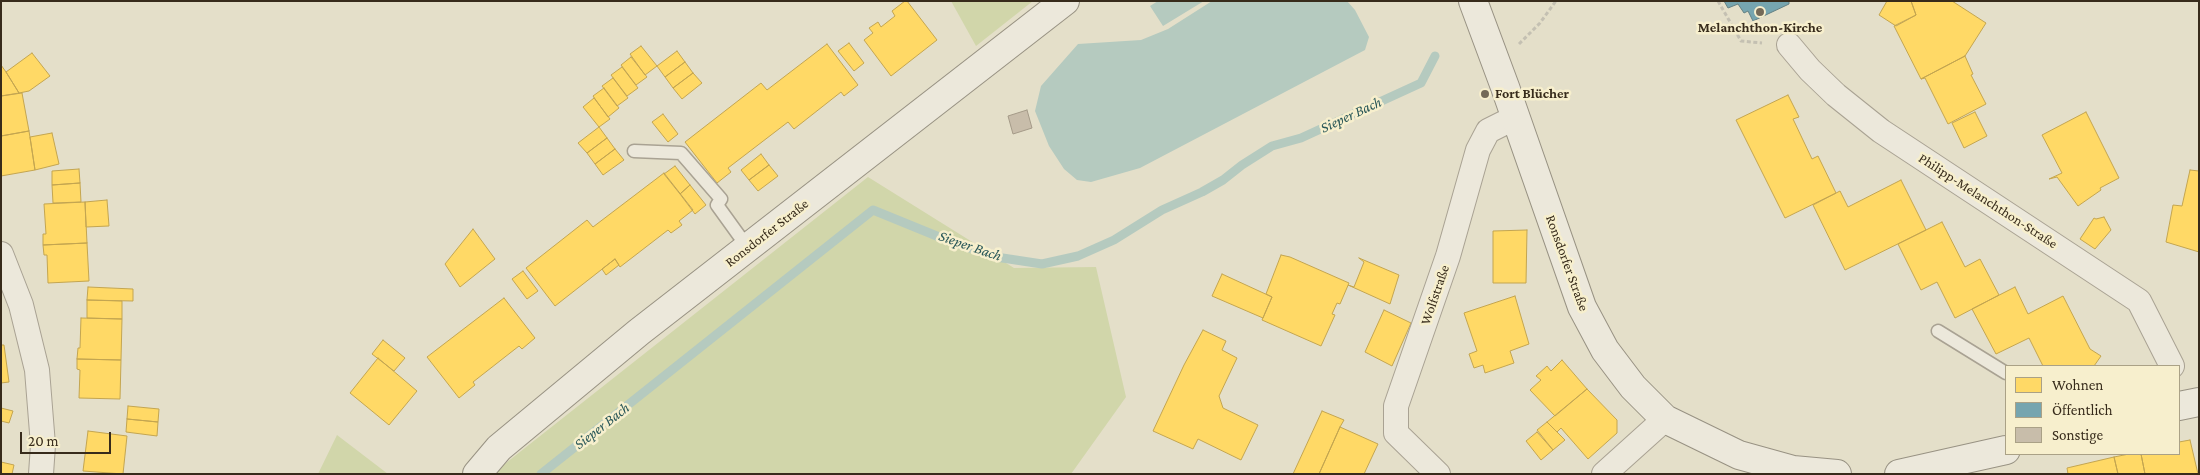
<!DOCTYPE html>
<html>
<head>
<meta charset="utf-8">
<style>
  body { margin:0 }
  #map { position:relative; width:2200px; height:475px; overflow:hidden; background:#e4dfc9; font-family:"Crimson Pro",serif }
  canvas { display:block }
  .frame { position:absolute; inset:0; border:2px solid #372b1b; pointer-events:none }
  .legend { position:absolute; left:2005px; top:365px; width:175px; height:90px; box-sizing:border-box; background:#f7efcd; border:1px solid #aaa186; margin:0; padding:6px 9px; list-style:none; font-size:15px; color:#372b1b }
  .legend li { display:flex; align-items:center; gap:10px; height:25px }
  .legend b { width:25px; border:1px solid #aaa186 }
  .scale { position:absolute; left:20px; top:432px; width:91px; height:22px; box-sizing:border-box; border:2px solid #372b1b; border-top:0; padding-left:6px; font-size:15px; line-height:18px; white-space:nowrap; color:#372b1b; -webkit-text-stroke:4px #f7efcd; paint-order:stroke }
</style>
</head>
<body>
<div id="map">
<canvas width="2200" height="475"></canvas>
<div class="frame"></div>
<ul class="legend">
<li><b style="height:14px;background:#ffd966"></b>Wohnen</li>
<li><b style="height:14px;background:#76a5af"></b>Öffentlich</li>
<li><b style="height:14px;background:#c8bdaa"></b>Sonstige</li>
</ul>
<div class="scale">20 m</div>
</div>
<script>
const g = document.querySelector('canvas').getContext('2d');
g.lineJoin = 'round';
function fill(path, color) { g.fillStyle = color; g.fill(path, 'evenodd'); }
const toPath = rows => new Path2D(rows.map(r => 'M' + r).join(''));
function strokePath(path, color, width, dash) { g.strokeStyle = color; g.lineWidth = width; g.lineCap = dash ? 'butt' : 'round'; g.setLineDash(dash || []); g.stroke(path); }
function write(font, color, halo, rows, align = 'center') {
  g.font = font + ' "Crimson Pro",serif'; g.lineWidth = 5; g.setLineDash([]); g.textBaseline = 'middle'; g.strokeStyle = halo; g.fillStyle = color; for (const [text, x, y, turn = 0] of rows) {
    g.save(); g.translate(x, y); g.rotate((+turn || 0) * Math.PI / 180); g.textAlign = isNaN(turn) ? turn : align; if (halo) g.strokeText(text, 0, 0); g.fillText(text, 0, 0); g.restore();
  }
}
fill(toPath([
  [951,1,1033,1,976,46],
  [868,177,1014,268,1096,267,1126,397,1071,474,492,474],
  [337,435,388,474,318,474]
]), '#d1d6aa');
fill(toPath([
  [1158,1,1204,1,1163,26,1150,6],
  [1212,1,1347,1,1355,10,1369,37,1365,50,1140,168,1091,182,1077,180,1064,169,1049,146,1035,111,1041,86,1078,44,1141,40,1168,29]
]), '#b5cabf');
const homes = toPath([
  [905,1,907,1,937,40,891,76,864,40,873,33,869,28,878,22,881,27,895,16,892,11,905,1],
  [1887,1,1911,1,1916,15,1896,26,1879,15,1887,1],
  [1911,1,1952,1,1986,23,1965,56,1921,79,1894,26,1916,15,1911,1],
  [849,43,864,63,854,71,838,51,849,43],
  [827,44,858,85,844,96,841,92,794,129,788,122,728,168,731,172,717,183,685,142,761,83,767,90,827,44],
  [641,46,657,66,645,75,630,54,641,46],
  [677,51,685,62,665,77,657,66,677,51],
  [32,53,50,76,29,91,19,93,6,72,32,53],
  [1965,56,1973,74,1971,75,1986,104,1948,124,1925,78,1921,79,1965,56],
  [631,57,647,77,636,85,621,65,631,57],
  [685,62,693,73,673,88,665,77,685,62],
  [1,65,6,72,19,93,1,96,1,65],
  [622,67,638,88,627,96,611,75,622,67],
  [693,73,702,83,682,99,673,88,693,73],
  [613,78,628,98,617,106,602,86,613,78],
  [604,88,619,108,608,117,593,96,604,88],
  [22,93,29,131,1,136,1,96,22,93],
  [1788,95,1799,117,1793,119,1812,159,1818,156,1836,193,1785,218,1736,120,1788,95],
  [594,98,610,119,599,127,583,107,594,98],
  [1975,112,1987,136,1964,148,1952,123,1975,112],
  [2086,112,2119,178,2100,188,2101,190,2078,206,2057,177,2049,179,2062,173,2042,135,2086,112],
  [663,114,678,134,668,142,652,122,663,114],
  [599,127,607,138,587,153,578,143,599,127],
  [29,131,35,170,1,176,1,136,29,131],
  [52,133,59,164,35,170,30,137,52,133],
  [607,138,615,149,595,164,587,153,607,138],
  [615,149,624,160,603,175,595,164,615,149],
  [761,154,769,165,749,180,741,170,761,154],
  [769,165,778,176,758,191,749,180,769,165],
  [675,166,690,185,680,194,664,174,675,166],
  [79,169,80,183,52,185,52,171,79,169],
  [2190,170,2199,171,2199,252,2166,242,2173,205,2182,206,2190,170],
  [664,173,693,210,679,221,682,225,671,233,668,230,620,267,615,259,555,306,526,268,587,220,593,227,664,173],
  [1901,180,1926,230,1845,270,1813,205,1840,191,1848,207,1901,180],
  [80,183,81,202,53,203,52,185,80,183],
  [690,185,706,205,695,214,680,194,690,185],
  [107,200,109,226,86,227,85,202,107,200],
  [85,202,87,243,43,245,43,234,46,234,44,204,85,202],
  [2104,217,2111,230,2095,249,2080,239,2094,218,2096,219,2104,217],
  [1942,222,1965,267,1980,259,1999,295,1955,318,1937,282,1921,290,1898,244,1942,222],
  [473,229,495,259,460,287,445,264,473,229],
  [1527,230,1526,283,1493,283,1493,231,1527,230],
  [87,243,89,281,48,283,47,255,44,255,43,245,87,243],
  [1281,255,1290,257,1349,283,1340,304,1337,303,1332,314,1335,315,1321,346,1262,320,1272,297,1266,294,1281,255],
  [1359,258,1399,275,1390,304,1348,285,1354,287,1364,262,1359,258],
  [615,259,619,265,606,275,602,269,615,259],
  [523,271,538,291,527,299,512,279,523,271],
  [1222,274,1272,297,1263,318,1212,296,1222,274],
  [88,287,133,289,133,301,87,300,88,287],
  [2015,287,2028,314,2063,296,2090,349,2101,356,2094,366,2043,366,2029,338,1996,354,1972,309,2015,287],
  [1515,296,1529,344,1510,351,1514,363,1485,373,1483,365,1474,368,1469,354,1477,351,1464,313,1515,296],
  [504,298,535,338,522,349,519,346,473,382,475,385,459,398,427,357,504,298],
  [87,300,122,301,122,319,87,318,87,300],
  [1384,310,1411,323,1392,366,1365,352,1384,310],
  [81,318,122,319,121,360,77,359,78,348,80,348,81,318],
  [1203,330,1226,341,1222,350,1237,358,1219,396,1223,408,1258,425,1241,460,1198,439,1193,449,1153,431,1184,365,1203,330],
  [383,340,405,358,394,371,372,354,383,340],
  [1,345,4,345,9,382,1,383,1,345],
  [378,358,417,391,389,425,350,393,378,358],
  [77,359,121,360,120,399,79,398,80,370,77,369,77,359],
  [1562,360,1587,389,1555,416,1530,390,1541,380,1536,376,1547,366,1551,371,1562,360],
  [1587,389,1617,420,1617,433,1588,459,1561,428,1557,432,1547,422,1587,389],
  [128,406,159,409,158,422,127,419,128,406],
  [1,408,13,411,9,423,1,421,1,408],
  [1322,411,1344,420,1340,427,1319,474,1293,474,1322,411],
  [127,419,158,422,157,436,126,432,127,419],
  [1547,422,1565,440,1553,450,1537,430,1547,422],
  [1340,427,1378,444,1364,474,1319,474,1340,427],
  [88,431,127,436,123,474,83,471,88,431],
  [1537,432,1553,450,1541,460,1526,441,1537,432],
  [2190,440,2198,474,2145,474,2141,454,2179,454,2179,442,2190,440],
  [2129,454,2141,454,2145,474,2118,474,2114,457,2129,454],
  [2114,457,2118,474,2068,474,2067,468,2114,457],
  [1,462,14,465,12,474,1,474,1,462]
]);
fill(homes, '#ffd966');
strokePath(homes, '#c3a550', 1);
const public = toPath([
  [1724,1,1789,1,1789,4,1753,21,1748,11,1744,13,1738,4,1728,8,1724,1]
]);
fill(public, '#76a5af');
strokePath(public, '#638083', 1);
strokePath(toPath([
  [541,474,873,210,949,241,996,257,1042,264,1078,256,1114,240,1162,210,1202,192,1223,180,1242,165,1272,146,1301,138,1421,83,1435,56]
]), '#b5cabf', 9);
const building = toPath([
  [1027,110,1032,128,1013,134,1008,116,1027,110]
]);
fill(building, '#c8bdaa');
strokePath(building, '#a49a88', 1);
const service = toPath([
  [634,151,681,153,721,199,717,205,748,248],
  [1938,331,2006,373]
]);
const minor = toPath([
  [1789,45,1810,70,1836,95,1881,131,2139,301,2172,366],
  [1,254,21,305,37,370,43,445,41,474],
  [1438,474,1396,433,1396,406,1448,256,1478,150,1488,131,1516,117],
  [1604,474,1665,419]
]);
const secondary = toPath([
  [1473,1,1505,87,1582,307,1605,350,1633,387,1665,419,1739,455,1793,470,1837,474],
  [2179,406,2199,402],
  [477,474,499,448,639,332,1065,1],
  [1899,474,2006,450]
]);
strokePath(service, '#a9a293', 15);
strokePath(minor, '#a9a293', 26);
strokePath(secondary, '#989283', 30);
strokePath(toPath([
  [1718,1,1741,41,1762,43],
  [1519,44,1540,23,1556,1]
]), '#c4c0b2', 3, [4, 2.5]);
strokePath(service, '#ece8db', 12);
strokePath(minor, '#ece8db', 24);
strokePath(secondary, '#ece8db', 28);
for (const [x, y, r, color] of [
  [1760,12,5,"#746a58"],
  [1485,94,5,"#746a58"]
]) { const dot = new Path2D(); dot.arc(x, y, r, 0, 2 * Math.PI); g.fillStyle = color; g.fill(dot); strokePath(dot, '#f7efcd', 2); }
write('bold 14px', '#372b1b', '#f7efcd', [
  ["Melanchthon-Kirche",1760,28],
  ["Fort Blücher",1495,94,"left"]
]);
write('14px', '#372b1b', '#f7efcd', [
  ["Philipp-Melanchthon-Straße",1988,201,33],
  ["Ronsdorfer Straße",767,233,-38],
  ["Ronsdorfer Straße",1567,263,70],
  ["Wolfstraße",1435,295,-71]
]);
write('italic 15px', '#295758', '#f7efcd', [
  ["Sieper Bach",1351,115,-25],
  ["Sieper Bach",970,246,19],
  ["Sieper Bach",602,426,-38]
]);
</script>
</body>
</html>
